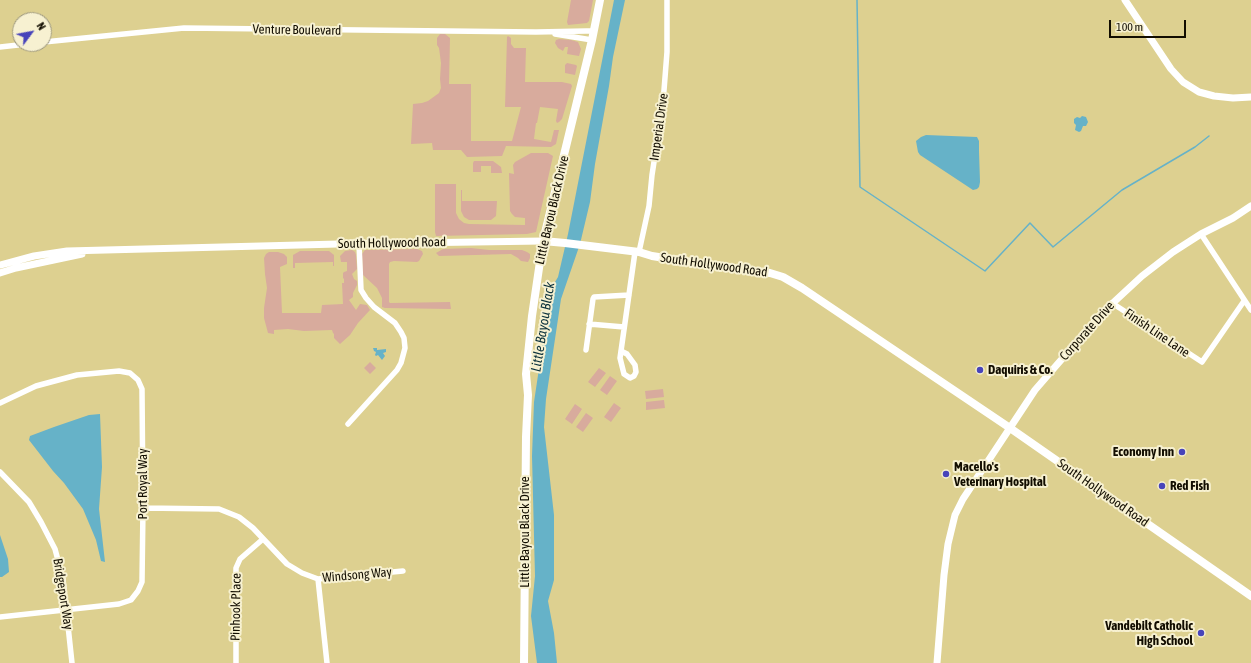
<!DOCTYPE html>
<html>
<head>
<meta charset="utf-8">
<style>
  body { margin:0 }
  #map { position:relative; width:1251px; height:663px; overflow:hidden; background:#ddd090; font-family:"Asap Condensed",sans-serif }
  canvas { display:block }
  .north { position:absolute; left:12px; top:12px; width:40px; height:40px; box-sizing:border-box; background:#f7f1d1; border:1px solid #9b967d; border-radius:50%; rotate:58deg; font-size:11px; font-weight:700; line-height:16px; text-align:center; color:#120d00 }
  .north::after { content:''; display:block; margin:auto; width:14px; height:18px; background:#4844ba; clip-path:polygon(50% 0,100% 100%,50% 72%,0 100%) }
  .scale { position:absolute; left:1109px; top:20px; width:77px; height:18px; box-sizing:border-box; border:2px solid #120d00; border-top:0; padding-left:5px; font-size:12px; line-height:14px; white-space:nowrap; color:#120d00; -webkit-text-stroke:3px #f7f1d1; paint-order:stroke }
</style>
</head>
<body>
<div id="map">
<canvas width="1251" height="663"></canvas>
<div class="north">N</div>
<div class="scale">100 m</div>
</div>
<script>
const g = document.querySelector('canvas').getContext('2d');
g.lineJoin = 'round';
function fill(path, color) { g.fillStyle = color; g.fill(path, 'evenodd'); }
const toPath = rows => new Path2D(rows.map(r => 'M' + r).join(''));
function strokePath(path, color, width, dash) { g.strokeStyle = color; g.lineWidth = width; g.lineCap = dash ? 'butt' : 'round'; g.setLineDash(dash || []); g.stroke(path); }
function write(font, color, halo, rows, align = 'center') {
  g.font = font + ' "Asap Condensed",sans-serif'; g.lineWidth = 4; g.setLineDash([]); g.textBaseline = 'middle'; g.strokeStyle = halo; g.fillStyle = color; for (const [text, x, y, turn = 0] of rows) {
    g.save(); g.translate(x, y); g.rotate((+turn || 0) * Math.PI / 180); g.textAlign = isNaN(turn) ? turn : align; if (halo) g.strokeText(text, 0, 0); g.fillText(text, 0, 0); g.restore();
  }
}
fill(toPath([
  [571,0,593,0,589,21,587,23,568,25,567,22],
  [440,34,445,34,450,38,449,84,471,84,471,141,512,141,521,107,505,107,507,37,508,36,511,38,511,44,514,48,526,48,525,82,562,82,571,84,572,86,562,119,559,122,557,123,556,121,558,109,540,107,537,123,536,123,534,139,551,142,554,130,559,130,556,144,551,147,506,146,502,156,467,157,461,150,433,150,432,143,411,144,413,104,422,103,428,101,439,93,441,88,440,79,441,63,439,48,437,45,437,38],
  [559,39,571,40,578,42,581,49,579,56,567,54,568,47,565,47,563,51,558,48,555,43,556,40],
  [567,63,576,65,577,66,575,75,565,73,565,65],
  [531,153,548,153,553,156,536,232,527,234,436,236,435,232,435,184,456,184,456,213,459,219,464,223,469,224,525,225,525,218,515,217,512,214,510,211,509,173,514,174,513,165,515,162],
  [474,161,493,161,501,167,502,173,491,173,491,166,481,166,481,172,473,172,473,163],
  [461,190,462,190,462,201,497,201,496,216,491,220,469,220,464,217,461,211],
  [471,248,489,250,522,250,527,252,530,254,530,258,528,262,521,261,518,258,511,254,439,256,436,253,443,249],
  [417,249,422,251,423,254,419,261,417,262,394,261,390,262,389,264,389,302,390,303,450,302,451,309,385,308,382,307,382,298,377,288,363,275,362,254,365,250],
  [352,250,355,252,356,255,357,269,352,274,354,279,357,281,357,285,353,293,353,297,349,300,356,310,360,304,367,305,370,310,358,323,350,335,340,344,334,338,334,334,333,333,332,330,304,331,288,329,274,330,274,334,268,333,264,318,264,308,267,288,265,274,264,258,266,254,269,252,278,252,284,254,287,257,287,264,280,267,282,313,321,313,322,305,343,304,342,283,344,283,344,279,343,278,343,273,344,272,347,271,347,262,341,262,340,256,345,251],
  [300,251,329,251,334,255,334,266,333,266,333,262,295,263,295,268,293,268,293,255],
  [370,362,376,368,370,374,364,368],
  [599,368,606,373,595,387,588,382],
  [610,376,617,381,607,395,600,390],
  [663,389,664,397,646,399,645,391],
  [664,400,665,408,646,410,646,402],
  [614,403,621,408,611,422,604,417],
  [575,404,582,409,572,424,565,419],
  [586,413,593,418,583,432,576,427]
]), '#d8ab9d');
fill(toPath([
  [614,0,625,0,613,57,609,86,595,164,590,202,580,244,561,299,546,399,544,427,554,515,554,580,548,601,554,633,557,663,537,663,531,616,535,576,532,456,534,402,550,295,552,287,558,277,568,234],
  [1082,116,1086,117,1088,122,1086,126,1083,126,1081,131,1079,132,1075,130,1076,125,1074,123,1074,119,1077,117,1080,118],
  [926,135,977,137,979,141,979,151,980,182,979,187,977,189,973,190,920,155,918,152,916,141,921,137],
  [373,348,377,348,377,350,386,349,386,352,383,353,385,356,382,360,378,355,376,356,375,355,376,352,374,351],
  [100,414,102,467,99,509,105,562,101,561,96,540,83,509,64,483,53,471,29,440,30,436,54,427,89,415],
  [0,535,8,559,9,572,2,577,0,577]
]), '#66b2c8');
strokePath(toPath([
  [857,0,860,187,985,271,1030,223,1053,247,1122,190,1195,147,1209,136]
]), '#66b2c8', 1.5);
strokePath(toPath([
  [555,34,592,40],
  [44,42,184,28,536,32,586,31,594,31],
  [0,47,27,44],
  [1201,234,1251,310],
  [639,252,649,206,652,175,663,103,667,52,667,0],
  [1112,303,1202,362,1244,301],
  [589,324,624,327],
  [586,350,593,299,594,297,629,295],
  [621,351,627,354,635,365,636,372,634,376,630,378,624,374,620,358,621,351,635,252],
  [0,403,36,386,77,375,119,371,130,373,138,380,142,389,143,508,142,582,138,591,131,600,119,604,0,617],
  [348,424,397,370,401,363,405,348,404,338,401,332,395,323,374,307,366,298,361,290,359,244],
  [0,472,29,502,41,522,55,549,63,579,72,663],
  [143,508,219,509,239,517,253,528,287,564,302,573,318,579,403,571],
  [318,579,327,663],
  [236,663,236,568,240,559,263,539]
]), '#fff', 5.5);
strokePath(toPath([
  [1125,0,1171,69,1183,82,1199,92,1214,96,1233,98,1251,97],
  [0,265,34,256,67,251,338,244,543,241],
  [0,273,16,268,82,254],
  [937,663,944,575,948,544,955,515,963,499,1035,390,1101,314,1142,276,1173,252,1201,234,1233,218,1251,206]
]), '#fff', 7);
strokePath(toPath([
  [543,241,565,243,639,252,652,256,703,264,770,273,783,277,802,288,1010,428,1251,596],
  [524,663,526,437,528,395,526,374,532,316,543,241,592,40,600,0]
]), '#fff', 8);
for (const [x, y, r, color] of [
  [980,370,4,"#4844ba"],
  [1182,452,4,"#4844ba"],
  [946,474,4,"#4844ba"],
  [1162,486,4,"#4844ba"],
  [1201,633,4,"#4844ba"]
]) { const dot = new Path2D(); dot.arc(x, y, r, 0, 2 * Math.PI); g.fillStyle = color; g.fill(dot); strokePath(dot, '#f7f1d1', 1.5); }
write('13px', '#120d00', '#f7f1d1', [
  ["Venture Boulevard",297,30,1],
  ["Imperial Drive",659,127,-82],
  ["Little Bayou Black Drive",552,210,-77],
  ["South Hollywood Road",392,243,-1],
  ["South Hollywood Road",714,265,8],
  ["Corporate Drive",1087,331,-48],
  ["Finish Line Lane",1157,333,34],
  ["Port Royal Way",143,484,-90],
  ["South Hollywood Road",1103,493,35],
  ["Little Bayou Black Drive",525,532,-90],
  ["Windsong Way",357,575,-5],
  ["Bridgeport Way",63,594,81],
  ["Pinhook Place",236,607,-89]
]);
write('bold 13px', '#120d00', '#f7f1d1', [
  ["Daquiris & Co.",988,370],
  ["Economy Inn",1174,452,"right"],
  ["Macello's",954,467],
  ["Veterinary Hospital",954,482],
  ["Red Fish",1170,486],
  ["Vandebilt Catholic",1193,626,"right"],
  ["High School",1193,641,"right"]
], 'left');
write('italic 14px', '#0c323c', '#f7f1d1', [
  ["Little Bayou Black",543,327,-81]
]);
</script>
</body>
</html>
